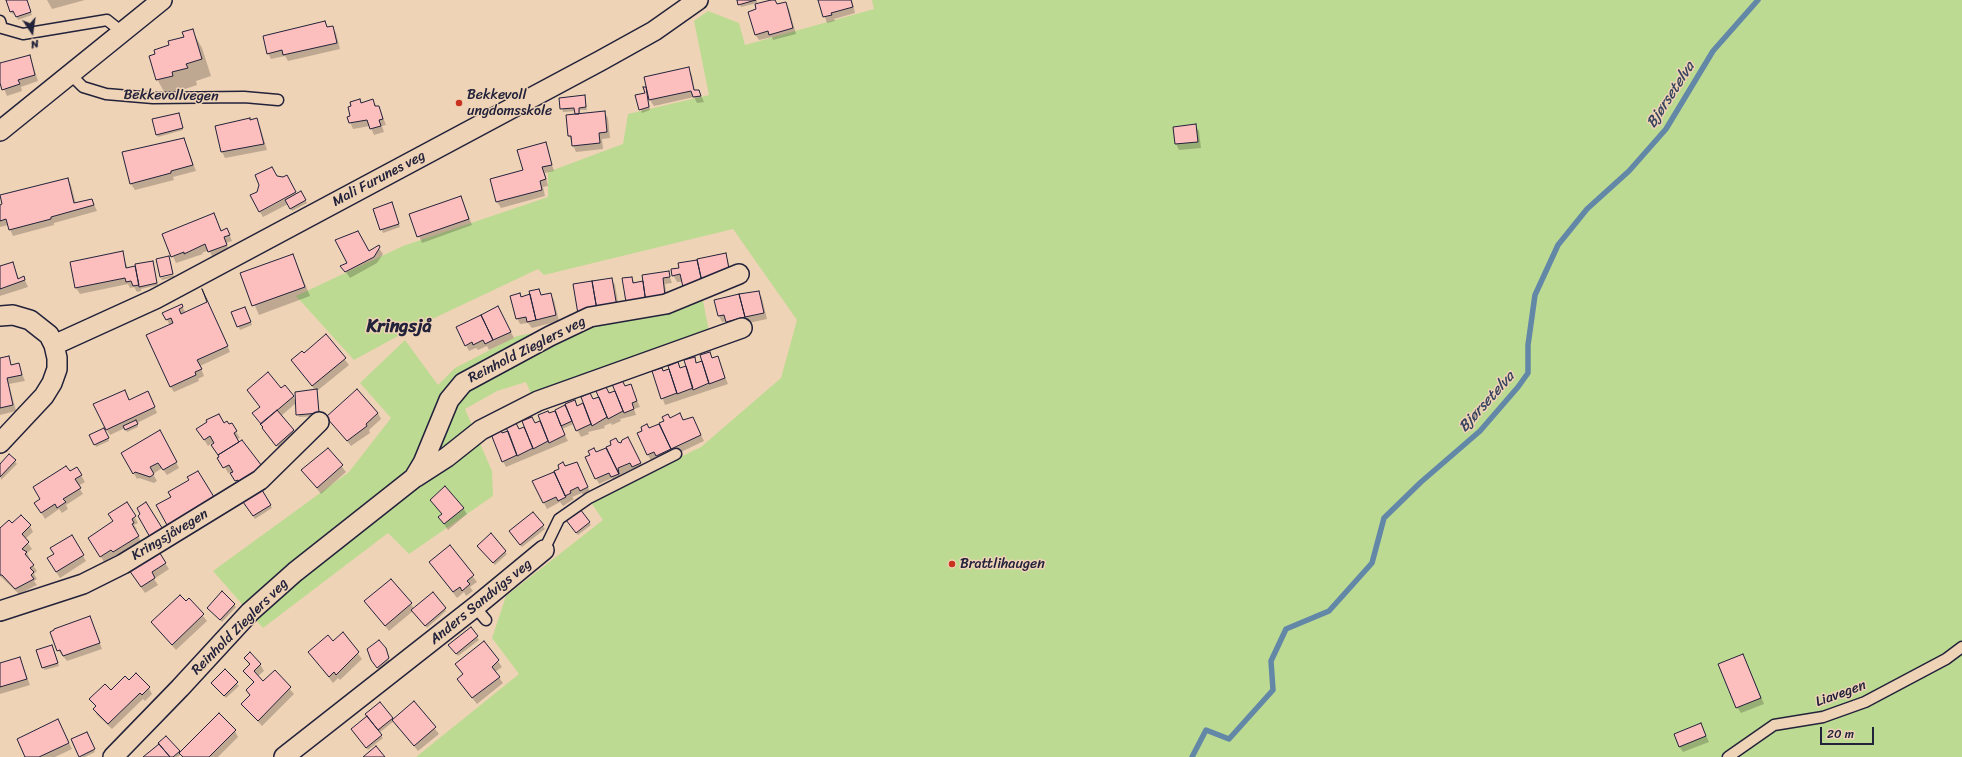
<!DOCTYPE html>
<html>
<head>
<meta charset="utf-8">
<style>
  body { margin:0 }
  #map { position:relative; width:1962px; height:757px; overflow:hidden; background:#efd3b6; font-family:Sriracha,sans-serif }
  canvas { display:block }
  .north { position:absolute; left:12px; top:12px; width:40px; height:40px; -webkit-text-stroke:3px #efd3b6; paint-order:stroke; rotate:167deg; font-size:11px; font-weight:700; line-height:16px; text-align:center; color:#22223b }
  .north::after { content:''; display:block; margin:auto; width:14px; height:18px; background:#22223b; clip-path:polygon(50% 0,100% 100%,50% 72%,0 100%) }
  .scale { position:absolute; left:1820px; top:727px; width:54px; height:18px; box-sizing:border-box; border:2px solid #22223b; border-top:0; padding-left:5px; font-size:12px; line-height:14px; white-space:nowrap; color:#22223b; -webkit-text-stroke:3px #efd3b6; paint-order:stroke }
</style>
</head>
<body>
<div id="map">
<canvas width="1962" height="757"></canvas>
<div class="north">N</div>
<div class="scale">20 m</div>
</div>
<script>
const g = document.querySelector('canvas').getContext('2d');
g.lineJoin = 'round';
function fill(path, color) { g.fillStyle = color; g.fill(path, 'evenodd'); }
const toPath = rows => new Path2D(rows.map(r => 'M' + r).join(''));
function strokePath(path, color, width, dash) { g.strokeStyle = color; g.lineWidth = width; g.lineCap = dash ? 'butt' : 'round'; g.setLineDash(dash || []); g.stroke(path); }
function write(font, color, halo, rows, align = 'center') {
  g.font = font + ' Sriracha,sans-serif'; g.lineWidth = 3; g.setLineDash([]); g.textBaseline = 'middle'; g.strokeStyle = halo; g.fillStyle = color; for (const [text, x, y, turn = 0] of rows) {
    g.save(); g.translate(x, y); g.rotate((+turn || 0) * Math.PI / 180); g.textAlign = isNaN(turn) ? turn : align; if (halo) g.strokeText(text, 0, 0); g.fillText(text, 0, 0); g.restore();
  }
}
fill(toPath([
  [872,0,1962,0,1962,757,416,757,519,674,492,638,506,596,603,520,590,501,701,447,781,378,797,320,733,229,544,275,538,269,409,330,354,360,296,296,403,246,548,197,548,172,623,144,628,114,709,95,694,21,708,11,739,23,745,45,874,9],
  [702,296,709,331,531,394,526,382,497,391,465,409,492,471,493,496,409,554,388,533,263,628,213,571,349,472,391,418,360,383,405,340,438,385,455,368,517,336,666,309]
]), '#bdda93');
fill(toPath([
  [7,0,26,0,32,15,18,20,15,13,12,14],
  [47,0,85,0,52,9],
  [738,0,757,0,757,3,741,7],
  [819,0,852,0,855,13,834,19,835,21,827,23],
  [785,3,789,9,796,34,773,40,772,37,759,40,755,34,778,5],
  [325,22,328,28,332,27,336,33,340,49,288,61,285,56,271,59,268,53],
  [192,30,202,48,211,76,196,81,197,85,182,90,183,93,167,97,157,79,170,46],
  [30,56,38,81,21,87,22,91,7,96,0,80,0,64],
  [688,69,692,75,695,91,699,91,704,102,697,103,694,97,654,106,648,97,650,110,642,113,636,96,646,94,645,88],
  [585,96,587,110,580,110,580,115,604,112,608,118,610,138,602,139,603,149,576,152,569,136,576,115,576,111,563,112,560,98],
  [359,100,362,104,373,101,377,107,379,107,386,125,382,126,384,132,374,135,370,126,353,129,348,117,352,116,352,107],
  [180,116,183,130,158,137,157,134],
  [257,120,260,126,267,150,225,158,222,152,216,126],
  [1195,125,1199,131,1201,148,1179,150,1176,144,1174,128],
  [184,139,196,171,173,177,174,180,135,190,131,184,123,153],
  [545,143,554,171,545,173,548,186,543,187,545,196,501,208,497,202],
  [68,179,71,185,76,204,92,200,97,211,54,223,54,225,13,236,8,225,0,227,0,206],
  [301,192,307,203,292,211,288,204,263,217,260,212,296,193,297,195],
  [461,197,472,225,422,243,410,214],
  [393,206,400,227,383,233,374,210],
  [214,214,222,232,227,230,230,236,232,241,226,243,229,251,213,258,209,250,202,253,203,254,176,263,163,234],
  [378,247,383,254,377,263,350,278,342,266],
  [122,252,128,269,134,267,136,271,152,262,158,285,141,289,141,291,137,292,134,287,130,288,128,284,80,294,76,288,71,263],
  [725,254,728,261,733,280,677,282,673,275,680,268,679,264],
  [293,255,310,296,259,315,241,274],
  [169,257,173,273,161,276],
  [12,263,19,279,24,278,28,287,0,296,0,267],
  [668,272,672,283,665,284,668,302,630,308,632,278,635,284,644,282],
  [174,275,174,277,162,280,161,278],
  [612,279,615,285,620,313,582,319],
  [539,290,542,296,550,294,554,300,559,321,532,328,528,323,520,324,517,318,521,298,531,295],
  [759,292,762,298,767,319,730,327,727,321,722,322,719,316,715,301],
  [181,305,186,313,211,309,230,352,200,366,204,376,198,379,199,381,174,392,170,386,170,326,164,313],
  [498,307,514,338,489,350,487,346,478,350,476,348,469,351,466,345],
  [246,311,252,325,240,330,233,313],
  [326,335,349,365,317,391,320,416,299,417,296,403,281,416,295,434,279,448,264,431,261,407,248,390,281,390,293,396,296,402,315,390,292,360,303,354],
  [710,353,713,359,718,358,728,384,665,405,653,371,663,372,670,370,678,363,681,369,687,367,694,358,697,364,703,362],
  [8,357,12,366,18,364,25,381,9,384,16,411,0,415,0,359],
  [630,385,640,407,634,409,636,415,620,419,621,421,612,425,611,423,604,426,605,428,588,432,589,434,581,437,574,424,562,429,568,441,506,467,503,461,502,434,519,430,542,421,549,414,557,417,568,410,574,401,578,407],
  [151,398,157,413,137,423,138,427,127,432,125,428,110,435,106,429,129,401],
  [378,413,381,419,369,430,370,433,351,446,327,417],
  [680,415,684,421,696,425,704,441,660,462,658,458,651,461,648,455,649,430],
  [224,424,229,426,231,424,240,438,237,439,257,461,258,460,264,470,240,487,231,472,228,473,212,443,208,446,201,435],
  [105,432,109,441,96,447,95,444],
  [163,437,179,468,167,475,162,468,153,474,157,481,154,483,139,478,137,479,122,453],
  [613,445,632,445,644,470,636,473,634,468,620,475,622,479,615,483,612,478,599,484,596,478,596,453],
  [328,449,346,472,321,494,303,471],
  [10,456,17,464,1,480,0,466],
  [77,468,85,482,78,486,83,494,66,505,68,509,62,513,59,509,45,519,39,509,42,499],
  [561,469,580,469,591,494,584,497,582,493,572,497,574,499,563,506,560,502,547,509,533,482,539,481],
  [262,491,272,508,255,519,245,502],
  [431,500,463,508,467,514,448,530,440,518,443,515],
  [127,503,138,523,134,525,137,529,135,531,142,543,117,558,116,555,104,562,90,538,114,522],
  [533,513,545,529,522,547,511,534],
  [589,522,591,525,578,535,569,523],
  [12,524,30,526,33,532,25,539,32,549,27,553,30,559,29,560,37,571,34,574,37,579,34,581,37,585,19,594,0,576,0,529],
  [491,535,507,554,495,565,480,548],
  [71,536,86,561,60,578,48,559,55,554],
  [450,546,477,582,470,587,473,591,466,596,464,592,457,598,430,562],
  [165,563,169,569,154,579,158,585,145,593,133,576],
  [189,599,207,621,176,650,152,623],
  [365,601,411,604,414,609,445,609,446,611,427,628,413,611,389,631],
  [234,605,236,607,222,622,208,608],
  [90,617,102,649,67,661,58,650],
  [471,629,479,640,458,656,451,647],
  [343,634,362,659,340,680,338,678,333,683,309,652,333,642],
  [484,642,502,667,495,672,503,683,477,704,458,680,464,675,456,664],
  [52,646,59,666,45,670,43,668],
  [387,652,389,661,379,670,374,663],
  [20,658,30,685,0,694,0,664],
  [245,658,260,664,264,671,258,676,263,683,275,672,294,694,262,726,242,704,250,696,247,690,254,683,245,671,250,666],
  [1746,661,1764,704,1741,713,1737,707],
  [225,671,239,686,226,698,214,686],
  [129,681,149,688,152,694,145,701,143,699,112,729,97,715,94,709,96,707,91,700,111,692],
  [414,702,439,734,418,751,394,721,379,733,383,738,368,750,352,729,380,704,393,720],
  [1701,725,1709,742,1683,752,1679,746],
  [61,727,72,749,55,757,27,757],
  [235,731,238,737,218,757,183,757,181,754,178,757,145,757,166,737,180,754],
  [86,733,95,752,85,757,80,757,72,740]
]), '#0003');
strokePath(toPath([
  [1192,757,1206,730,1229,739,1273,690,1271,661,1286,629,1329,611,1372,563,1384,518,1421,482,1480,431,1518,387,1528,373,1528,345,1535,295,1558,245,1587,209,1629,171,1666,129,1713,51,1758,0]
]), '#6388a7', 5.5);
const building = toPath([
  [6,0,27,0,31,12,16,17,13,11,10,12,6,0],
  [737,0,756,0,738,5,737,0],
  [771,0,775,0,777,4,786,2,793,28,769,35,768,31,755,35,748,12,756,9,755,4,771,0],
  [818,0,851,0,853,7,831,13,832,15,823,17,818,0],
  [325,21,327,27,333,26,337,43,283,55,282,50,267,54,263,36,325,21],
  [193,29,202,59,186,64,188,68,172,72,173,76,156,80,149,56,155,54,154,50,169,45,168,41,184,37,182,32,193,29],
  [30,55,35,75,18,80,20,84,2,90,0,83,0,63,30,55],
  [689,67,694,90,699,90,701,96,693,97,691,91,649,100,644,77,689,67],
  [643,87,646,87,649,107,639,110,635,95,645,93,643,87],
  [585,95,586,107,579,108,579,114,575,114,574,108,560,109,559,98,585,95],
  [360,99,361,103,373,99,375,106,379,106,383,119,379,120,381,126,370,129,367,120,349,123,347,117,350,116,348,107,351,106,350,102,360,99],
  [605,111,607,132,599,133,600,143,572,146,571,136,568,136,566,115,605,111],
  [179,113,183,128,156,135,152,119,179,113],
  [250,118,250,120,257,118,264,144,221,152,215,126,250,118],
  [1196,124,1198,142,1175,144,1173,127,1196,124],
  [184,138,193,165,171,171,171,173,130,184,122,152,184,138],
  [546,142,552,165,542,167,546,179,540,181,542,190,496,202,490,179,523,170,517,150,546,142],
  [272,167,277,176,283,177,287,175,296,192,259,212,250,195,257,192,259,185,255,175,272,167],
  [68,178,74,203,92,199,94,205,51,217,51,219,9,230,6,219,0,221,0,205,2,204,0,195,68,178],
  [301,191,306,200,290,209,285,200,301,191],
  [461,196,469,219,417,237,409,214,461,196],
  [392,202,399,224,380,230,373,209,392,202],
  [214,213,221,231,227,228,230,235,224,237,227,245,208,252,205,244,184,254,184,252,171,257,162,234,214,213],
  [358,231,369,251,379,245,380,247,374,257,345,272,340,266,347,263,335,240,358,231],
  [123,251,126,268,135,266,139,285,133,286,131,281,126,282,125,278,75,288,70,262,123,251],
  [726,253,730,274,702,282,697,259,726,253],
  [293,254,305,287,252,306,240,273,293,254],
  [169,256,173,274,160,277,156,259,169,256],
  [697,260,702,282,683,287,680,274,672,276,671,269,679,268,678,263,697,260],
  [153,261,157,283,139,287,135,264,153,261],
  [13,262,18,279,24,276,25,280,0,289,0,266,13,262],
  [669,271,670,277,663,278,665,296,646,303,642,275,669,271],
  [632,277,633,283,643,281,646,303,626,302,622,278,632,277],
  [612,278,617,307,597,310,592,281,612,278],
  [592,281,597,310,578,314,573,284,592,281],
  [202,289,228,346,197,360,202,369,195,372,196,375,170,387,146,335,173,323,171,318,166,320,162,313,182,304,183,307,179,309,181,314,207,302,202,289],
  [539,289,541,295,551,293,556,315,536,320,529,291,539,289],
  [759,291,764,313,745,317,739,294,759,291],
  [520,293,521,297,530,294,536,320,527,322,526,317,516,319,510,296,520,293],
  [739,294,745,317,726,322,724,315,718,316,714,300,739,294],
  [498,306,511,332,493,340,481,315,498,306],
  [245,307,251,322,237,327,231,312,245,307],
  [481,315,493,340,485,344,483,340,473,345,472,342,465,346,456,327,481,315],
  [326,334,346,358,312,386,291,360,302,351,304,353,326,334],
  [710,352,712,358,718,356,725,378,709,384,700,355,710,352],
  [9,356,11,365,19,363,22,375,7,378,13,405,0,408,0,358,9,356],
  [695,357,696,363,702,361,709,383,693,390,684,360,695,357],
  [678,362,680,368,686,366,693,388,677,394,668,366,678,362],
  [662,368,663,371,669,369,677,393,661,399,652,371,662,368],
  [268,372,281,388,285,385,294,396,261,424,252,413,260,407,247,390,268,372],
  [622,380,625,386,631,384,637,401,632,403,634,409,624,413,612,384,622,380],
  [606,387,609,393,615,391,623,411,608,419,596,391,606,387],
  [317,389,319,413,296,415,295,392,317,389],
  [357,389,378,413,366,424,367,426,347,441,326,417,357,389],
  [125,390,129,400,148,391,155,407,106,430,93,404,125,390],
  [590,393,593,399,599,397,607,417,592,426,581,397,590,393],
  [575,400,577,406,583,403,591,424,576,431,565,404,575,400],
  [565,405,572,421,561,426,555,410,565,405],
  [277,410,294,430,276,446,262,428,263,427,260,424,277,410],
  [548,411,549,413,555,411,565,435,549,443,538,415,548,411],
  [680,413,683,420,693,417,701,435,671,449,659,423,664,421,662,417,668,414,670,418,680,413],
  [219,414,224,423,227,421,229,424,232,423,237,431,234,433,239,442,218,455,211,445,214,443,210,436,204,440,196,429,207,422,206,420,219,414],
  [532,417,535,423,540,421,548,441,533,449,522,421,532,417],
  [136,420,138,424,125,430,123,426,136,420],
  [516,423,519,429,524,427,533,448,517,456,506,427,516,423],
  [647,424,649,428,659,424,671,449,656,456,654,452,647,455,637,433,642,431,641,427,647,424],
  [104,428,109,438,94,445,89,435,104,428],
  [160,430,177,462,163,470,158,463,150,467,154,474,150,477,135,472,133,474,121,453,160,430],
  [501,430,502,433,508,431,517,455,502,462,491,434,501,430],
  [628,437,641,463,632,467,630,463,618,468,619,474,606,447,611,445,610,441,616,438,618,442,621,443,622,440,628,437],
  [242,440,265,470,241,485,238,480,235,481,230,473,233,472,229,465,223,468,217,458,219,457,218,455,242,440],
  [328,448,343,465,317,488,301,470,328,448],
  [594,448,596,452,606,448,619,474,611,477,609,473,595,479,585,457,590,455,588,451,594,448],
  [9,454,16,460,0,477,0,464,9,454],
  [563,462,565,466,577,462,588,487,580,491,578,487,570,491,571,493,565,496,554,471,559,469,558,465,563,462],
  [66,466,70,471,77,467,82,475,75,479,81,488,63,499,66,502,57,508,55,504,41,513,34,503,40,499,33,487,66,466],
  [198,471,214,497,197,507,199,509,167,525,156,505,171,497,168,492,189,480,187,477,198,471],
  [554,472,566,497,558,501,556,497,543,503,532,481,554,472],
  [445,486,464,508,444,524,438,517,442,514,430,500,445,486],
  [262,490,271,505,253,516,243,502,262,490],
  [127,502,136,516,132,519,134,523,132,524,139,536,113,552,111,550,100,557,88,538,113,521,108,514,127,502],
  [146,502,164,531,151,539,138,516,140,514,137,508,146,502],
  [580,509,590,522,576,533,566,520,580,509],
  [533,512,544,525,520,545,509,531,533,512],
  [21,515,31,525,22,534,29,542,22,549,27,552,25,554,34,565,30,568,34,572,31,575,34,579,15,589,2,575,0,575,0,528,9,520,12,523,21,515],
  [491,533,506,551,493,563,477,546,491,533],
  [72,535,84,555,56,572,47,558,54,554,50,548,72,535],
  [450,545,474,575,467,581,470,584,462,591,460,587,453,592,429,562,450,545],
  [158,550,166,563,152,572,155,578,141,587,129,570,158,550],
  [391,579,412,603,385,626,364,601,391,579],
  [222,591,235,604,220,620,207,608,222,591],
  [433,592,446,608,425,626,411,610,433,592],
  [180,595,186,601,189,598,204,614,172,645,151,622,180,595],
  [90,616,100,643,63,656,60,650,57,651,50,632,54,630,54,629,90,616],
  [471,627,478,636,456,654,448,645,471,627],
  [343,632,359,652,336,675,334,672,329,677,308,652,328,635,333,641,343,632],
  [379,640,386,648,389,658,377,668,371,660,367,649,379,640],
  [484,641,499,660,492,667,500,677,472,698,457,679,463,674,455,664,484,641],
  [52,645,58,663,42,668,36,650,52,645],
  [250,652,261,664,254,671,263,681,275,670,291,687,258,721,241,704,250,695,246,690,254,682,243,671,250,664,244,658,250,652],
  [1743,654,1761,698,1736,708,1718,664,1743,654],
  [20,657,27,679,0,687,0,663,20,657],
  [225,669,238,682,224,696,211,683,225,669],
  [136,673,150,687,142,695,140,693,108,724,93,709,96,706,89,699,105,684,111,690,125,676,129,680,136,673],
  [414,701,436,727,414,746,392,720,414,701],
  [380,702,393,718,378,730,365,714,380,702],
  [219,713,236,730,209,757,183,757,179,753,219,713],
  [367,716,382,735,366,748,351,729,367,716],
  [58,719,69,743,39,757,25,757,17,739,58,719],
  [1701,723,1706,736,1679,747,1674,734,1701,723],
  [87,732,95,749,79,757,71,739,87,732],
  [166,736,180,751,173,757,170,757,158,743,166,736],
  [159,744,170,757,143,757,159,744],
  [376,746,385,757,363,757,376,746]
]);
fill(building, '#fcbfbd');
strokePath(building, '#22223b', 1);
const service = toPath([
  [0,21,2,28,23,34,107,20,122,32],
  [70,74,83,87,106,94,153,98,244,97,278,100],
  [544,550,559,519,589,498,676,454],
  [475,607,486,620],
  [1728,757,1774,725,1823,717,1865,702,1946,659,1962,647]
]);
const minor = toPath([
  [0,131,162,0],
  [0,316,13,315,30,320,49,335,54,345,57,358,57,369,52,383,44,396,0,443],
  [54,345,155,299,600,61,654,31,698,0],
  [416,477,447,457,481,430,538,401,742,328],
  [0,611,83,584,123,564,260,480,319,422],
  [113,757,180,688,250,612,295,572,414,478,423,463,449,400,463,383,550,336,590,317,666,304,739,274],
  [284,757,475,607,544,550]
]);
strokePath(service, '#22223b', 13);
strokePath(minor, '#22223b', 22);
strokePath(service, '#efd3b6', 10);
strokePath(minor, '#efd3b6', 19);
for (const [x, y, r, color] of [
  [459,103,4,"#c8321e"],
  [952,564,4,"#c8321e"]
]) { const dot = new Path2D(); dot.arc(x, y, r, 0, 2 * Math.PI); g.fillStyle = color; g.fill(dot); strokePath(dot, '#efd3b6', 1.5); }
write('14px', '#22223b', '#efd3b6', [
  ["Bekkevoll",467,95],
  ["ungdomsskole",467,111],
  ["Brattlihaugen",960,564]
], 'left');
write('14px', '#22223b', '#efd3b6', [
  ["Bekkevollvegen",171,96,1],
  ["Mali Furunes veg",379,179,-28],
  ["Reinhold Zieglers veg",527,350,-27],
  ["Kringsjåvegen",170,535,-31],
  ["Anders Sandvigs veg",481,602,-39],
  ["Reinhold Zieglers veg",240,627,-45],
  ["Liavegen",1841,694,-20]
]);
write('italic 15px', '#38445f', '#efd3b6', [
  ["Bjørsetelva",1671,95,-57],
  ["Bjørsetelva",1487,402,-48]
]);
write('bold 18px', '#22223b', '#efd3b6', [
  ["Kringsjå",399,327]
]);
</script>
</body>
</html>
